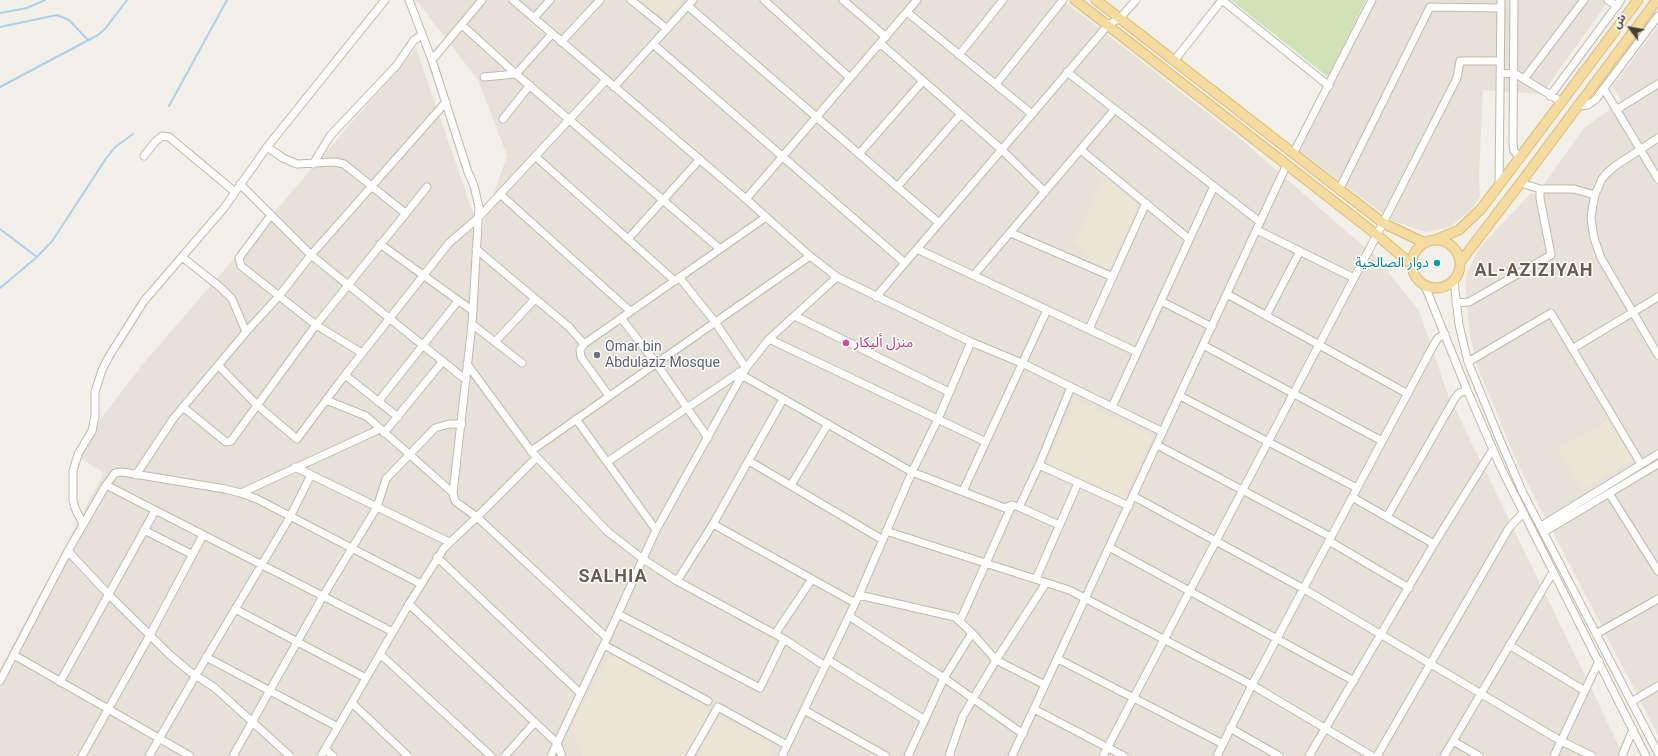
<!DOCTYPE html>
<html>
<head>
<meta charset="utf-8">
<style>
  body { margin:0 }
  #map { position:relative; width:1658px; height:756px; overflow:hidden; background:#f3f0ea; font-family:Roboto,"Noto Sans Arabic",sans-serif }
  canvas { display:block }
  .north { position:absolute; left:1610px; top:8px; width:40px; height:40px; -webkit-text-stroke:3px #fff; paint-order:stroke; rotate:302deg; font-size:11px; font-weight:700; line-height:16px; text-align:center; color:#464138 }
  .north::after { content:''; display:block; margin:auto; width:14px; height:18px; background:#464138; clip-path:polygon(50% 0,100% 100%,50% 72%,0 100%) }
</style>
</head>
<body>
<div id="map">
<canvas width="1658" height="756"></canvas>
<div class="north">ش</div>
</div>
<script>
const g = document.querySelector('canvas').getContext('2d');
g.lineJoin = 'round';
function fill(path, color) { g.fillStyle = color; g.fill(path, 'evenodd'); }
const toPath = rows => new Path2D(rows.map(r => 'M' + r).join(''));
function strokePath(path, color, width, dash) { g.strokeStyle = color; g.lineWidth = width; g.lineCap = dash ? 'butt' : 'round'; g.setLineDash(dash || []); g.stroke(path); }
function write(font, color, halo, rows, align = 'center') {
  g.font = font + ' Roboto,"Noto Sans Arabic",sans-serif'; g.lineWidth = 3; g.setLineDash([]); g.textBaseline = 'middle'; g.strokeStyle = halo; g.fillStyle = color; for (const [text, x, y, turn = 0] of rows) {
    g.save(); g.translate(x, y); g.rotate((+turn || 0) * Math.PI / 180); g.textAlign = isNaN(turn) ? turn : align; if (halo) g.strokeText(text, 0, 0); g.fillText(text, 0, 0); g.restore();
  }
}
fill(toPath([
  [416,0,1063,0,1242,140,1378,259,1419,311,1448,394,1624,756,0,756,0,669,104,473,74,454,142,365,416,48,480,233,507,156,478,80],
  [1376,0,1609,0,1542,94,1483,90,1479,177,1480,196,1472,209,1450,227,1426,232,1391,220,1300,151],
  [1658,26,1658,735,1518,465,1477,366,1470,334,1465,288,1466,275,1476,254,1482,245,1531,193,1537,194,1584,128,1621,101,1612,87]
]), '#e7e2d8');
fill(toPath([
  [642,0,683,0,666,19],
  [1103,176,1136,203,1135,217,1108,271,1083,258,1086,248,1075,243],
  [1075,399,1150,435,1151,439,1125,496,1122,499,1046,464],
  [1611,418,1635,459,1582,490,1558,449],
  [612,656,711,711,685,756,582,756,570,727,609,657],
  [719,716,775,747,771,756,696,756]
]), '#ebe5d5');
fill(toPath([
  [1231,0,1366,0,1328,77]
]), '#cfe3b6');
strokePath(toPath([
  [0,13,27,8,45,0],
  [0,27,57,15,69,20,88,40],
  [0,87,98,35,105,29,127,0],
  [169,106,227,0],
  [0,229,37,257],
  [0,288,37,257,53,240,105,160,115,147,133,134]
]), '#acd0ea', 2);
const minor = toPath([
  [409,0,432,60,468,172,474,186,479,207,472,324,453,493,454,498,456,502,477,517,607,638],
  [513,0,746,199,810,256,837,277,971,342,1024,364,1163,432],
  [631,0,667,29],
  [764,0,850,78],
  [843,0,886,37],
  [1222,0,1329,86],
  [1514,0,1513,144,1514,151,1521,158],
  [1608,0,1617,6],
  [688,6,939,223],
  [907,12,1032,114],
  [534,18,550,0],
  [462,25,516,74,720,249],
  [561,42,600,0],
  [880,43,1002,150,1045,192],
  [653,44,905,263],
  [959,55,1003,0],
  [432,60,482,0],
  [1174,61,1222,0],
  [1067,72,1260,222],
  [1500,74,1514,73,1562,102],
  [484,77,516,74,552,34],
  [1524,79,1584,0],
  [996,84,1063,0],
  [614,87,693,0],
  [1604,89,1658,179],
  [1550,96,1621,0],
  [1578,106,1588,105,1596,99,1658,16],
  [1616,110,1658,84],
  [503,119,530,85],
  [1658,138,1615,166,1607,173,1602,179,1595,195,1592,210,1591,219,1594,238,1601,258,1658,355],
  [267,147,283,158,297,164,335,162,344,164,405,213],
  [1081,150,1189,239],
  [859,154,923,81],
  [1293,154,1372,0],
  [144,156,155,142,162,136,169,137,235,192],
  [535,156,675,281],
  [313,164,330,136,396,66,414,40,422,35],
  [1521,183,1540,189,1574,189,1595,195],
  [240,184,311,255,466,380],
  [1499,186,1501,0],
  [897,187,961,114],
  [1339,190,1430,7,1500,8],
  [500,194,630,311],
  [746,199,917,0],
  [271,215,239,258,241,266,316,325,362,353],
  [1257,230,1354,278],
  [1011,233,1113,277],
  [628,239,700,159],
  [380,244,473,311],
  [476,249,569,327,584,344],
  [917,249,1137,352],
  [182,257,220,287,232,299,246,332],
  [974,275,1115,109],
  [1454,281,1459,325,1468,362,1500,440,1523,493,1658,753],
  [1425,286,1467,390,1501,468,1646,756],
  [1227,294,1408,394],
  [876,297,1108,25,1120,18,1136,0],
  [1161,301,1212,327],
  [1456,303,1469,302,1551,255,1540,198,1540,189],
  [795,316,949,392],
  [1266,316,1300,251],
  [621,318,656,363,708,438],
  [472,324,522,363],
  [1089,329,1146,203],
  [769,339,986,442],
  [495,342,535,299],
  [1203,345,1382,441],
  [1572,349,1658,297],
  [1468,362,1551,313,1641,464],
  [467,364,531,451,608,532,643,559,677,581,784,639,825,666],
  [218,365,258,406,297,439,345,375,449,243,478,218,606,80],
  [738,373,912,472,1005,508,1012,505,1019,507,1059,525],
  [345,375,398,417],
  [609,396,581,357,580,350,584,344,766,217],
  [1180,396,1357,488],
  [326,400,366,416,453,493],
  [378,402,458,301],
  [183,407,226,442,231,441,316,325,427,187],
  [1112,407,1214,186],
  [576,419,656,530],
  [384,433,443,361],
  [1157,445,1331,537],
  [531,451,810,256],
  [749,461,883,540],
  [607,462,746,368,715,322,679,277],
  [1039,465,1129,506],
  [295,467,449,542],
  [136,475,173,419,246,332,279,296,311,255,446,102],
  [106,485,393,632],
  [791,485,828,424],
  [963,491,1047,310],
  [241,493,380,429],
  [1609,493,1658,571],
  [1133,496,1304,589,1561,741,1592,756],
  [1352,497,1434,544],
  [1019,507,1039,465,1071,387],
  [1387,517,1455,398,1459,393,1467,390],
  [83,524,75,508,73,500,73,471,78,454,92,431,95,416,95,392,102,370,108,358,144,301,224,208,267,147,385,0],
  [713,524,855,603],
  [1541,526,1658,454],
  [144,530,193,555],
  [886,531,1069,590,1252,685,1372,756],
  [1544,532,1658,464],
  [1329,541,1409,588],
  [1109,547,1354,681],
  [68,551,108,594,171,656,189,671,215,688,290,756],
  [437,557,580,693],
  [1036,579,1078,483],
  [677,581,713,524,783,399],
  [859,595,955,617,972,633,996,660,1045,685],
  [409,604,557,743,562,756],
  [235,609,366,678],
  [618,614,760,688,784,639],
  [849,616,944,678,1023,734],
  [960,621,1012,505],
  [775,634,812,579],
  [1596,634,1658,599],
  [604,645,708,701],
  [1509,645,1585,691],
  [380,654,491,756],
  [14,655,190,756],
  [206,657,338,727],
  [1058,659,1223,744],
  [828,660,925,720],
  [0,681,68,551,106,485,115,473,122,472,225,489,241,493,257,499,421,584],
  [60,682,155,511],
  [1631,702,1658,686],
  [352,703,408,756],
  [1034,709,1124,756],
  [804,710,886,756],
  [1230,728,1279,756],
  [1453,741,1479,756],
  [325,749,333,756],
  [82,756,150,635,203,535],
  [149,756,196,675,290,517,311,475],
  [233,756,323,596,377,507,386,479,435,428,449,424,462,424],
  [321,756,409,604,444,548,477,517,537,457],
  [505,756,535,722],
  [551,756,607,638,656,530,746,368,769,339,837,277],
  [690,756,718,707,787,745],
  [782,756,859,595,912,472,938,419,971,342],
  [908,756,944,678,972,633],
  [949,756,963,716,996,660,1046,583],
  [1012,756,1287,164],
  [1103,756,1383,223,1457,78,1460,61,1500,61],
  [1217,756,1252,685,1433,346,1438,338,1445,334],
  [1309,756,1434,544,1493,449],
  [1377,756,1509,528,1523,513],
  [1444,756,1553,572],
  [1554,756,1599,661],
  [1622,756,1633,729]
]);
const major = toPath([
  [1075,0,1377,235,1412,265],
  [1096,0,1383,223,1425,243],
  '1412 264a24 24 0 1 1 48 0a24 24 0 1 1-48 0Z',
  [1435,240,1459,230,1481,209,1638,0],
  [1461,261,1522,181,1657,0]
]);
strokePath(minor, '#beb8ad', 9);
strokePath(major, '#d9ba72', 11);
strokePath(minor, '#fff', 7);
strokePath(major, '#f5dda1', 9);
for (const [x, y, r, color] of [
  [1437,263,4,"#0f9aa8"],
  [846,343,4,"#d1479c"],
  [597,355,4,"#6b7280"]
]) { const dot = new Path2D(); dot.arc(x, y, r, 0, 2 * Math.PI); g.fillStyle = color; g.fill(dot); strokePath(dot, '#fff', 1.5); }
write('14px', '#0d838f', '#fff', [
  ["دوار الصالحية",1429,263]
], 'right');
write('14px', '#b23c85', '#fff', [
  ["منزل أليكار",854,343]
], 'left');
write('14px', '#5b616d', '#fff', [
  ["Omar bin",605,347],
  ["Abdulaziz Mosque",605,363]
], 'left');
g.letterSpacing = '1px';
write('bold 18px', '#685f51', '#fff', [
  ["AL-AZIZIYAH",1534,271],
  ["SALHIA",613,577]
]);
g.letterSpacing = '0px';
</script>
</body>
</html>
